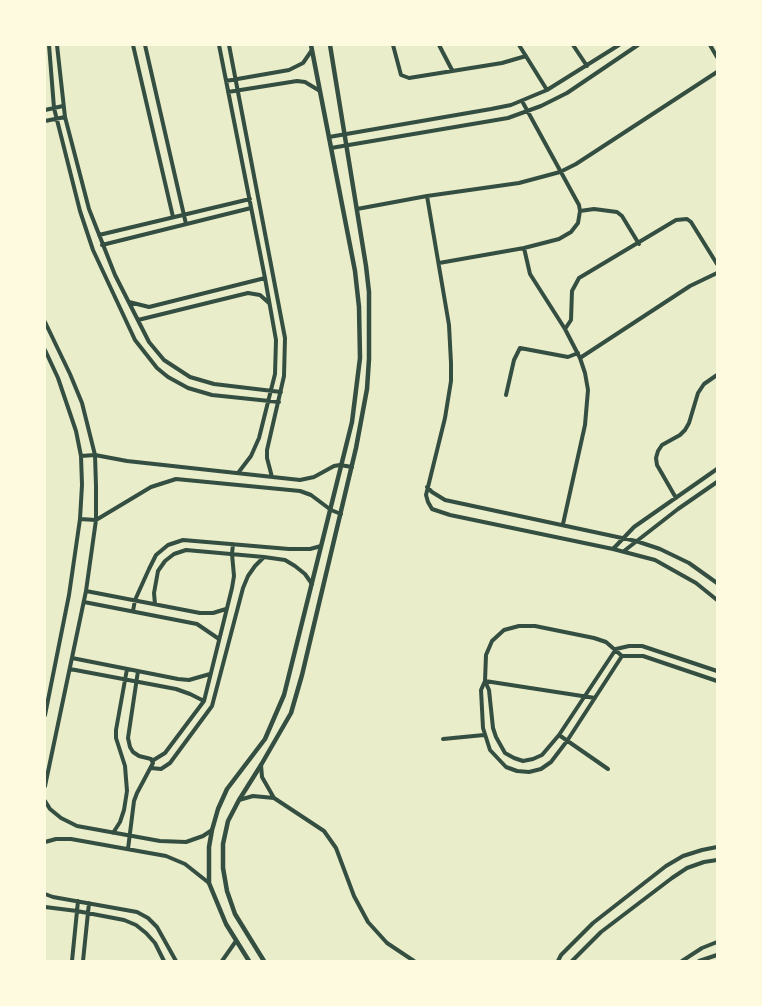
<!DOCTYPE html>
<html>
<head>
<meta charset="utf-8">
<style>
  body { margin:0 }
  #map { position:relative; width:762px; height:1006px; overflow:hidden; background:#e9edc9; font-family:"PT Sans",sans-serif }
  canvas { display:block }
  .frame { position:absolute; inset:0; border:46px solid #fefae0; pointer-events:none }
</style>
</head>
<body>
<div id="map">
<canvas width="762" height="1006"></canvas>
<div class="frame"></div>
</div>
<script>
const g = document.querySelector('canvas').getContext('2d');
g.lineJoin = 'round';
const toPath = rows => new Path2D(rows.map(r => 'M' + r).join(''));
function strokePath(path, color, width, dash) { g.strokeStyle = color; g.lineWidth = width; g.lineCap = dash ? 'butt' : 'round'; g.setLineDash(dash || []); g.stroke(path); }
strokePath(toPath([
  [49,45,54,108,80,211,93,250,135,340,157,368,168,377,188,388,212,395,279,402],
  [57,45,65,117,89,209,115,275,149,342,164,360,190,377,214,384,281,392],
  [133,45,173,217],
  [145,45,186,224],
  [219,45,265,278,276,340,275,374,259,438,251,456,238,473],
  [229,45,285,338,284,376,267,450,267,458,272,477],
  [393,45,401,75,409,78,502,63,526,56],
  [439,45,452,70],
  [519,45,547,90],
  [573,45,587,66],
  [710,45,717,57],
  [226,81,289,70,303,63,312,50],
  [228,92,297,81,305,82,320,91],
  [45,110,63,106],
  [45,121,65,117],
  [329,137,491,109,511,105,547,90,619,45],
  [331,148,508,118,541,106,567,93,638,45],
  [427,196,449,325,451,363,451,381,445,418,426,495,428,502,432,509,450,515,613,549,655,560,696,583,717,600],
  [357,209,427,196,519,183,560,172,576,164,717,72],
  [580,211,594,209,617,212,622,216,639,244],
  [99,235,250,199],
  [102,245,251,208],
  [524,248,530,274,565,329,580,358,585,373,588,390,585,425,563,524],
  [439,263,524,248,559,239,571,232,578,223,580,211,579,205,522,101],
  [129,302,149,307,265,278],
  [138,320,248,293,260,295,269,303],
  [45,322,70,374,82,403,95,455,96,486,96,520,86,591,45,786],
  [565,329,571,320,572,291,579,278,676,220,687,219,691,222,717,264],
  [45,350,58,378,76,431,81,456,82,485,80,519,69,595,45,715],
  [580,358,690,286,717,273],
  [506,395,514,360,520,348,568,357,578,353],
  [81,456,95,455,127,461,300,480,314,477,334,466,340,465,352,467],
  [427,487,432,492,445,500,636,541,660,549,689,563,717,583],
  [676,498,657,465,656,458,658,451,662,445,680,435,685,430,689,423,698,393,704,384,717,375],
  [80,519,96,520,151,487,176,479,300,491,311,495,331,510,341,514],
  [613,549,634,527,717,469],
  [624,551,678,509,717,482],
  [86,591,200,613,213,613,226,609],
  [84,602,197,624,219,639],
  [155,604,154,593,158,571,165,561,174,554,186,550,264,557,285,560,295,566,305,574,312,584],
  [133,611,135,600,149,569,156,555,168,545,183,540,289,549,310,549,321,546],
  [622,656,606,642,594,638,535,626,519,626,504,630,492,641,486,655,485,681,481,690,483,728,490,750,506,767,517,771,529,772,541,769,551,762,567,741,622,656,643,656,717,681],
  [72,658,178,679,189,680,210,674],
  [70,669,176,689,190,694,204,701],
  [485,681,489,690,493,728,496,737,505,753,514,758,523,761,533,759,542,755,559,735,616,649,629,646,642,646,717,671],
  [485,681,595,698],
  [559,735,608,769],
  [443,739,484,735],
  [152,761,165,753,204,701,232,588,234,576,232,554,233,544],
  [261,765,262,777,274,798],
  [151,768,161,769,170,763,212,706,243,588,248,576,255,566,264,557],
  [239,800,253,796,274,798,324,831,336,848,354,896,368,922,387,943,414,961],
  [45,801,50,809,61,818,77,826,160,841,186,842,203,836,212,830],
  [113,833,120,822,124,810,127,791,125,766,116,738,116,730,127,669],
  [45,842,56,839,71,839,166,856,185,864,209,883],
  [128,849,134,801,137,793,153,763,151,759,139,756,133,752,130,747,128,738,138,671],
  [45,894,53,897,137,912,148,918,157,927,176,961],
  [45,907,77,911,124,920,136,925,146,933,155,943,164,961],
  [72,961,78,901],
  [83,961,89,903],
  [222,961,236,941],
  [558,961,561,955,593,923,666,866,683,856,702,850,717,847],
  [572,961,601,932,672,878,687,868,704,862,717,860],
  [682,961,702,948,717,942],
  [699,961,717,955]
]), '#344e41', 4);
strokePath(toPath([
  [249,961,226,924,209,883,209,847,212,830,218,809,227,789,265,739,284,695,352,422,360,358,359,307,355,271,311,45],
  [264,961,235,914,227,891,223,868,223,844,228,821,239,800,261,765,291,713,302,675,356,448,367,389,369,359,369,292,366,266,330,45]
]), '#344e41', 4.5);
</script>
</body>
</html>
